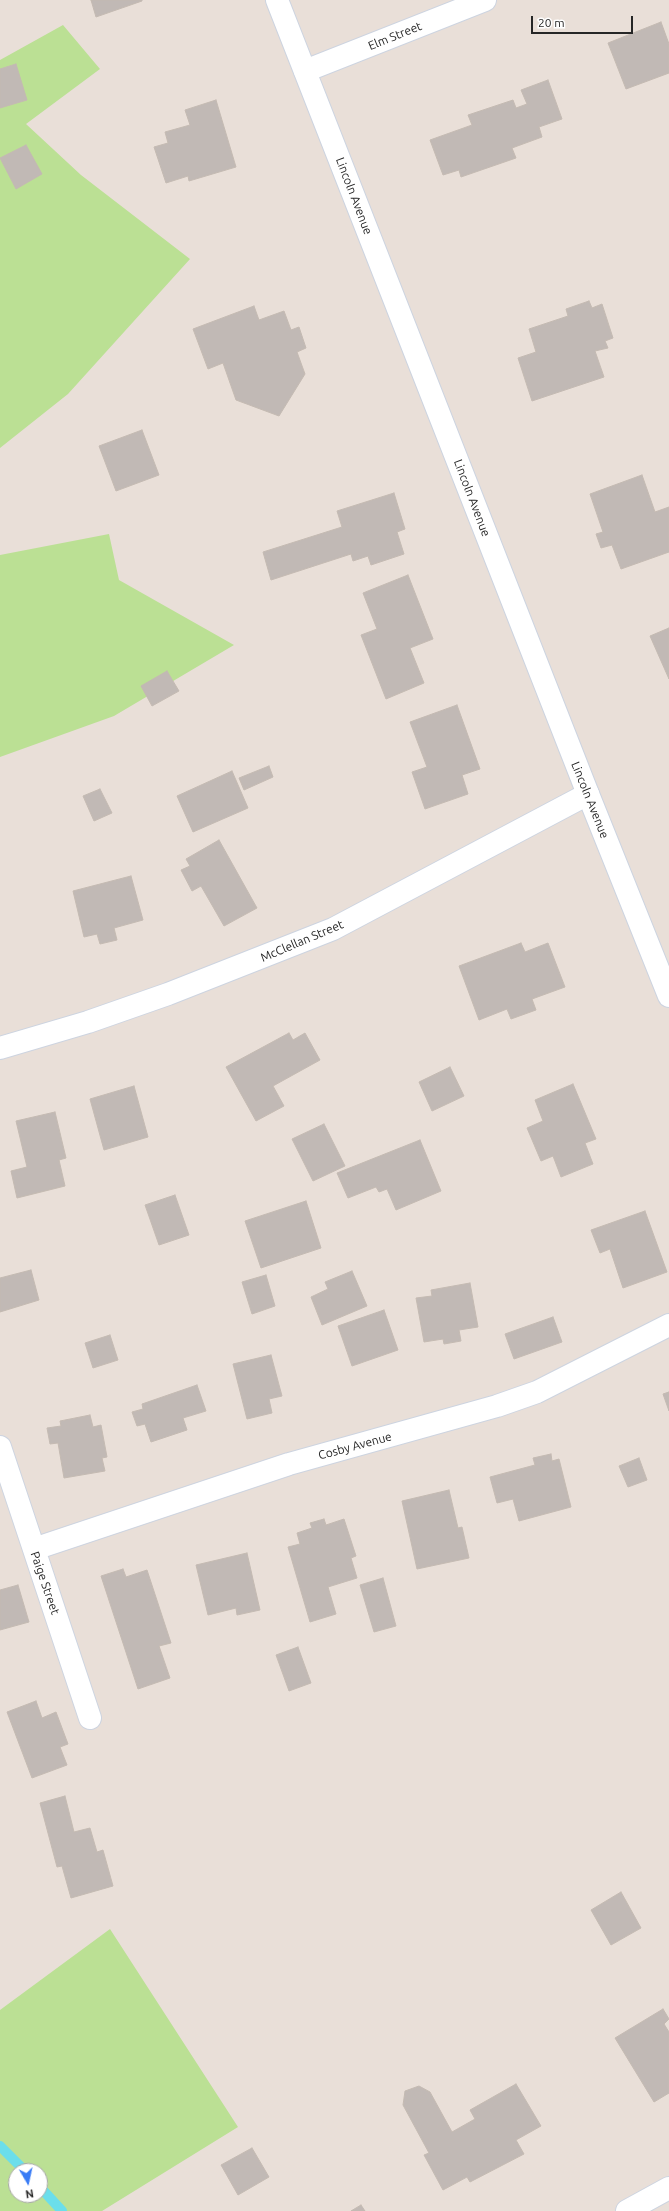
<!DOCTYPE html>
<html>
<head>
<meta charset="utf-8">
<style>
  body { margin:0 }
  #map { position:relative; width:669px; height:2211px; overflow:hidden; background:#e9dfd8; font-family:Ubuntu,sans-serif }
  canvas { display:block }
  .north { position:absolute; left:8px; top:2163px; width:40px; height:40px; box-sizing:border-box; background:#fff; border:1px solid #a8a8a8; border-radius:50%; rotate:171deg; font-size:11px; font-weight:700; line-height:16px; text-align:center; color:#262626 }
  .north::after { content:''; display:block; margin:auto; width:14px; height:18px; background:#397cf5; clip-path:polygon(50% 0,100% 100%,50% 72%,0 100%) }
  .scale { position:absolute; left:531px; top:16px; width:102px; height:18px; box-sizing:border-box; border:2px solid #262626; border-top:0; padding-left:5px; font-size:12px; line-height:14px; white-space:nowrap; color:#262626; -webkit-text-stroke:3px #fff; paint-order:stroke }
</style>
</head>
<body>
<div id="map">
<canvas width="669" height="2211"></canvas>
<div class="north">N</div>
<div class="scale">20 m</div>
</div>
<script>
const g = document.querySelector('canvas').getContext('2d');
g.lineJoin = 'round';
function fill(path, color) { g.fillStyle = color; g.fill(path, 'evenodd'); }
const toPath = rows => new Path2D(rows.map(r => 'M' + r).join(''));
function strokePath(path, color, width, dash) { g.strokeStyle = color; g.lineWidth = width; g.lineCap = dash ? 'butt' : 'round'; g.setLineDash(dash || []); g.stroke(path); }
function write(font, color, halo, rows, align = 'center') {
  g.font = font + ' Ubuntu,sans-serif'; g.lineWidth = 3; g.setLineDash([]); g.textBaseline = 'middle'; g.strokeStyle = halo; g.fillStyle = color; for (const [text, x, y, turn = 0] of rows) {
    g.save(); g.translate(x, y); g.rotate((+turn || 0) * Math.PI / 180); g.textAlign = isNaN(turn) ? turn : align; if (halo) g.strokeText(text, 0, 0); g.fillText(text, 0, 0); g.restore();
  }
}
fill(toPath([
  [63,25,100,69,26,124,81,175,190,259,68,394,0,448,0,60],
  [109,534,119,580,234,645,114,716,0,757,0,555],
  [110,1929,238,2127,102,2211,0,2211,0,2010],
  [16,2171,40,2171,40,2195,16,2195]
]), '#bbe094');
strokePath(toPath([
  [0,2146,25,2171],
  [40,2187,62,2211]
]), '#6bdeeb', 10);
const building = toPath([
  [91,0,142,0,142,1,96,17,91,0],
  [661,22,669,44,669,73,626,89,608,43,661,22],
  [16,64,27,100,0,108,0,69,16,64],
  [548,80,562,119,539,127,542,137,512,148,516,158,461,177,459,170,443,175,430,140,472,125,468,115,513,100,516,108,527,104,521,90,548,80],
  [216,100,236,167,189,181,188,176,166,183,154,147,168,143,165,132,190,125,185,110,216,100],
  [26,145,42,174,16,189,0,158,26,145],
  [589,301,592,308,602,304,613,338,605,341,608,348,595,351,604,377,532,401,518,358,536,352,529,329,568,316,566,309,589,301],
  [254,306,259,320,284,311,291,330,299,327,306,348,297,352,305,374,279,416,236,400,223,363,208,369,193,329,254,306],
  [142,430,159,475,116,491,99,446,142,430],
  [642,475,655,512,669,507,669,552,621,569,612,545,601,548,596,534,603,532,590,494,642,475],
  [394,493,405,529,397,532,404,554,371,565,368,556,353,561,351,554,271,580,263,552,342,527,337,511,394,493],
  [408,575,433,639,410,648,424,683,386,699,361,635,377,629,363,593,408,575],
  [669,628,669,679,650,636,669,628],
  [167,671,179,691,152,706,141,686,167,671],
  [457,705,480,769,462,775,468,794,425,809,412,772,427,767,410,722,457,705],
  [269,766,273,777,244,790,239,778,269,766],
  [232,771,248,808,193,832,177,796,232,771],
  [100,789,112,813,94,821,83,796,100,789],
  [219,840,257,908,224,926,201,886,192,891,181,870,190,866,186,859,219,840],
  [131,876,143,920,114,928,117,940,100,944,97,934,84,937,73,891,131,876],
  [521,943,525,952,548,943,565,987,532,999,536,1010,511,1019,507,1009,479,1020,459,966,521,943],
  [289,1033,293,1040,305,1033,320,1060,273,1086,284,1106,256,1121,226,1067,289,1033],
  [450,1067,464,1096,432,1111,419,1082,450,1067],
  [573,1084,596,1139,585,1143,593,1164,561,1177,553,1156,541,1161,527,1128,543,1121,535,1100,573,1084],
  [134,1086,148,1137,104,1150,90,1099,134,1086],
  [55,1112,66,1158,59,1160,65,1186,17,1198,11,1171,27,1167,16,1121,55,1112],
  [324,1124,345,1166,313,1181,292,1139,324,1124],
  [420,1140,441,1191,396,1210,387,1189,379,1192,376,1187,348,1198,337,1173,420,1140],
  [175,1195,189,1235,159,1245,145,1205,175,1195],
  [306,1201,321,1248,261,1268,245,1221,306,1201],
  [645,1211,667,1272,623,1288,610,1249,600,1253,591,1230,645,1211],
  [31,1270,39,1300,0,1312,0,1278,31,1270],
  [352,1271,367,1306,322,1325,311,1297,328,1289,325,1282,352,1271],
  [266,1275,275,1306,252,1314,242,1282,266,1275],
  [470,1283,478,1327,459,1330,461,1341,444,1344,443,1339,424,1342,416,1298,432,1296,431,1290,470,1283],
  [384,1310,398,1350,352,1366,338,1326,384,1310],
  [553,1317,562,1342,514,1359,505,1334,553,1317],
  [110,1335,118,1360,93,1368,85,1343,110,1335],
  [271,1355,282,1396,269,1399,272,1413,247,1419,233,1364,271,1355],
  [197,1385,206,1411,183,1418,187,1430,151,1442,145,1424,137,1426,132,1412,143,1409,142,1404,197,1385],
  [669,1392,669,1411,663,1394,669,1392],
  [90,1415,93,1427,101,1425,107,1457,102,1458,105,1471,64,1478,58,1443,50,1444,47,1428,61,1426,60,1421,90,1415],
  [551,1454,552,1461,559,1459,571,1507,519,1521,513,1499,497,1503,490,1477,535,1465,533,1458,551,1454],
  [639,1458,647,1480,628,1487,619,1466,639,1458],
  [449,1490,458,1528,462,1527,469,1558,417,1569,402,1501,449,1490],
  [324,1519,326,1525,344,1519,356,1556,351,1558,357,1578,328,1587,336,1614,310,1622,288,1547,300,1544,297,1533,312,1528,310,1523,324,1519],
  [247,1553,260,1610,237,1615,236,1608,208,1615,196,1565,247,1553],
  [123,1569,126,1577,147,1570,171,1643,159,1646,170,1678,138,1689,101,1576,123,1569],
  [383,1578,396,1626,374,1632,360,1585,383,1578],
  [18,1585,29,1622,0,1630,0,1590,18,1585],
  [298,1647,311,1683,289,1691,276,1655,298,1647],
  [36,1701,42,1718,56,1712,68,1744,60,1747,67,1765,32,1778,7,1712,36,1701],
  [65,1796,74,1832,90,1828,97,1852,103,1850,113,1886,71,1898,62,1866,57,1867,40,1803,65,1796],
  [621,1892,641,1928,611,1945,591,1910,621,1892],
  [663,2009,669,2019,664,2024,669,2032,669,2093,654,2102,615,2038,663,2009],
  [516,2084,541,2126,516,2140,524,2154,470,2182,467,2177,443,2190,424,2155,429,2153,403,2105,405,2091,419,2086,430,2092,452,2132,475,2119,470,2110,516,2084],
  [252,2148,269,2177,238,2195,221,2165,252,2148],
  [361,2205,365,2211,351,2211,361,2205]
]);
fill(building, '#c1b9b5');
strokePath(building, '#c4bab2', 1);
const street = toPath([
  [305,71,485,0],
  [0,1048,88,1022,168,994,333,929,588,794],
  [0,1447,90,1718],
  [34,1549,289,1464,497,1406,537,1392,669,1325]
]);
const secondary = toPath([
  [277,0,588,794,669,996],
  [627,2211,669,2188]
]);
strokePath(street, '#cdd4e0', 24);
strokePath(secondary, '#cdd4e0', 24);
strokePath(street, '#fff', 22);
strokePath(secondary, '#fff', 22);
write('12px', '#262626', '#fff', [
  ["Elm Street",395,36,-22],
  ["Lincoln Avenue",354,196,69],
  ["Lincoln Avenue",472,498,69],
  ["Lincoln Avenue",590,800,68],
  ["McClellan Street",302,941,-23],
  ["Cosby Avenue",355,1446,-15],
  ["Paige Street",45,1583,71]
]);
</script>
</body>
</html>
